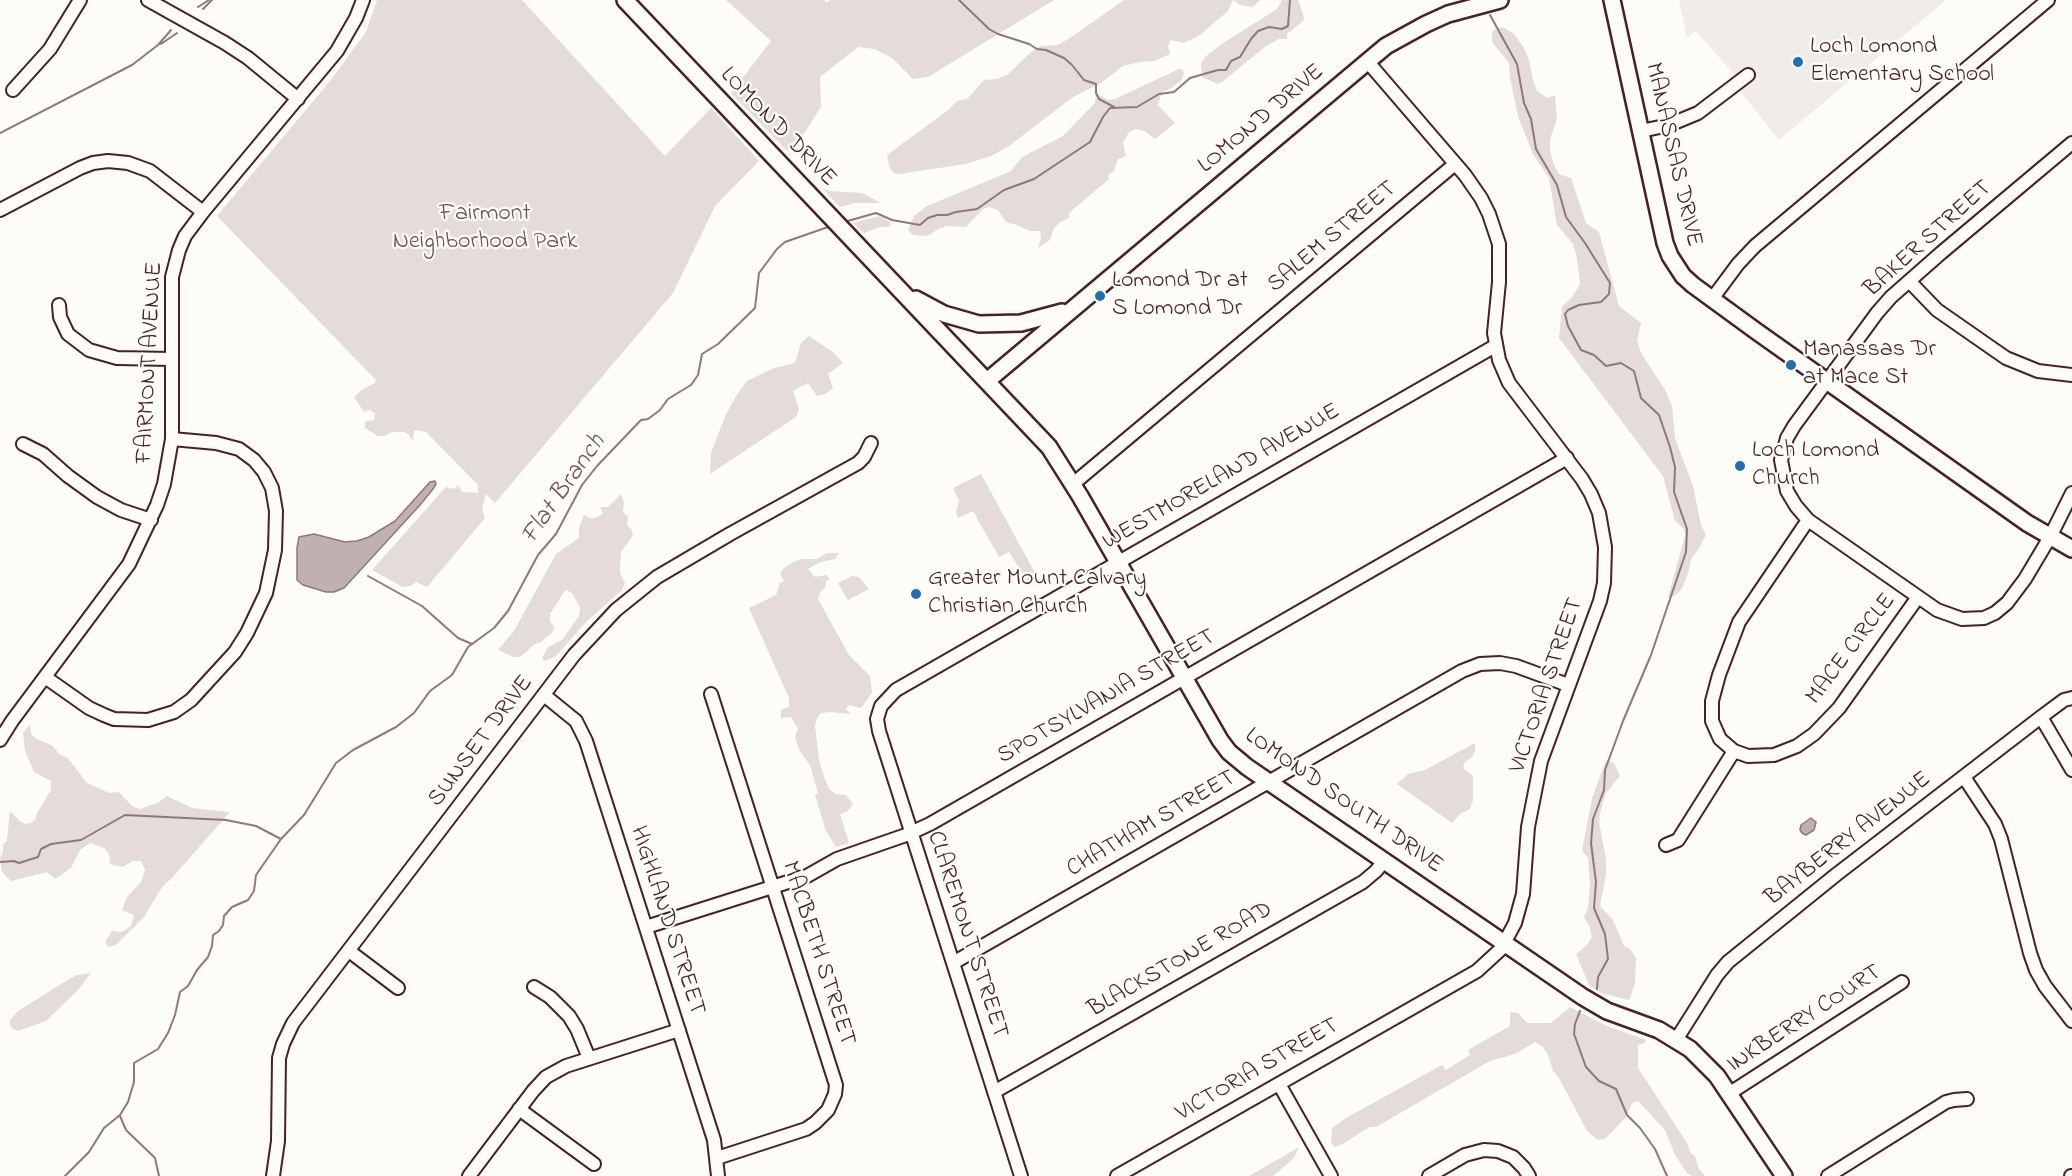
<!DOCTYPE html>
<html>
<head>
<meta charset="utf-8">
<style>
  body { margin:0 }
  canvas { display:block; background:#fdfcf7 }
</style>
</head>
<body>
<canvas width="2072" height="1176"></canvas>
<script>
const g = document.querySelector('canvas').getContext('2d');
g.lineJoin = 'round';
function fill(path, color) { g.fillStyle = color; g.fill(path, 'evenodd'); }
const toPath = rows => new Path2D(rows.map(r => 'M' + r).join(''));
function strokePath(path, color, width, dash) { g.strokeStyle = color; g.lineWidth = width; g.lineCap = dash ? 'butt' : 'round'; g.setLineDash(dash || []); g.stroke(path); }
function write(font, color, halo, rows, align = 'center') {
  g.font = font + ' "Indie Flower",sans-serif'; g.lineWidth = 4.5; g.setLineDash([]); g.textBaseline = 'middle'; g.strokeStyle = halo; g.fillStyle = color; for (const [text, x, y, turn = 0] of rows) {
    g.save(); g.translate(x, y); g.rotate((+turn || 0) * Math.PI / 180); g.textAlign = isNaN(turn) ? turn : align; if (halo) g.strokeText(text, 0, 0); g.fillText(text, 0, 0); g.restore();
  }
}
fill(toPath([
  [1679,0,1946,0,1779,140,1740,91,1745,87,1696,31,1687,38]
]), '#f0ece8');
fill(toPath([
  [377,0,522,0,665,156,711,108,759,161,715,206,673,293,495,503,486,494,482,509,485,518,427,587,416,582,411,586,403,587,372,570,446,487,454,489,458,485,462,492,478,493,478,485,426,432,417,430,414,431,413,441,408,434,404,432,392,432,384,436,378,436,365,428,365,421,374,420,375,413,369,410,364,412,354,397,363,389,375,383,376,380,217,216,330,81,366,32],
  [726,0,824,0,827,3,830,0,1054,0,928,77,913,79,892,58,875,49,858,47,820,77,821,107,798,143,787,151,731,93,771,41],
  [1124,0,1260,0,1253,7,1240,5,1233,0,1228,11,1200,35,1184,43,1171,40,1168,46,1170,54,1155,61,1140,62,1123,66,1101,83,1073,97,1009,146,991,156,966,164,899,174,894,173,890,169,887,156,891,152,947,111,957,101,967,99,984,80,997,79,1007,75,1030,53,1040,46,1058,45,1073,36],
  [1282,0,1298,0,1303,14,1304,20,1287,34,1287,39,1279,39,1266,46,1222,82,1217,84,1202,77,1201,63,1205,57,1223,43,1277,9],
  [1502,27,1513,33,1523,46,1529,60,1533,80,1537,91,1547,98,1555,95,1557,119,1550,139,1550,151,1554,165,1559,174,1571,178,1586,223,1599,232,1619,306,1641,323,1637,340,1641,353,1665,390,1672,406,1675,438,1693,486,1701,525,1706,535,1698,550,1691,559,1688,574,1681,590,1674,596,1668,597,1685,536,1684,529,1675,521,1663,476,1559,338,1562,307,1572,297,1580,284,1577,258,1573,244,1557,225,1549,178,1533,154,1518,116,1510,78,1509,63,1492,42,1492,31],
  [1179,69,1182,69,1184,73,1182,80,1170,89,1162,92,1158,105,1175,123,1155,139,1145,131,1136,129,1129,132,1123,143,1126,156,1118,159,1114,171,1108,175,1109,179,1069,213,1069,218,1060,222,1054,228,1050,240,1038,248,1041,237,1040,231,1030,231,1017,225,1006,222,998,210,989,207,983,209,966,227,948,226,940,228,929,235,923,236,913,235,908,230,914,216,927,206,1011,171,1022,157,1063,136,1095,103,1096,93,1108,100,1115,99],
  [822,188,829,191,862,193,881,203,854,203,840,207],
  [879,216,890,222,890,227,880,227,864,233,853,223],
  [809,336,833,352,843,363,828,374,833,388,825,394,817,396,808,383,793,391,799,409,796,417,710,474,711,453,726,414,738,393,747,381,774,368,795,363,801,343],
  [981,474,1040,582,1038,583,1028,582,1009,552,999,557,973,511,958,518,956,512,959,501,953,488],
  [621,494,624,502,623,512,628,517,627,525,631,529,633,535,621,552,620,573,625,583,622,590,586,622,555,657,544,661,542,658,548,647,562,640,579,616,580,608,573,594,567,590,564,592,550,614,550,622,554,626,553,632,541,642,535,644,520,657,514,657,498,650,514,631,556,554,579,538,579,528,584,515,592,519,603,514,600,507,608,507],
  [827,553,839,553,835,559,820,562,808,569,815,577,826,575,830,579,826,581,826,586,820,593,818,599,849,655,870,676,872,693,861,708,849,705,846,709,851,714,830,712,821,713,817,718,815,726,819,760,824,777,829,789,836,794,846,795,853,804,848,811,840,814,849,843,836,847,826,831,815,795,818,793,810,765,799,750,795,736,798,729,791,717,781,718,781,710,789,707,789,698,749,608,776,595,780,583,784,581,780,573,784,568,793,562,802,559,817,559],
  [852,576,859,577,869,589,848,600,838,583],
  [30,724,31,734,37,739,53,746,59,754,68,758,87,783,109,793,119,792,133,807,141,809,159,802,167,796,192,808,230,812,172,878,162,887,144,917,116,945,108,947,105,942,112,931,122,932,131,926,134,915,122,910,127,897,141,882,145,870,141,861,133,861,122,867,110,864,109,854,104,848,90,843,80,850,71,868,55,879,47,872,11,881,2,872,0,858,3,853,3,845,7,840,10,811,20,821,25,824,31,823,35,820,37,813,51,790,51,781,34,772,25,751,23,733],
  [1475,743,1475,751,1472,757,1465,762,1463,768,1473,776,1473,800,1470,809,1461,813,1452,823,1397,784,1408,774,1425,770],
  [1606,760,1614,763,1620,776,1606,793,1600,813,1599,822,1606,859,1606,875,1600,906,1613,920,1624,946,1630,949,1636,958,1635,984,1629,1000,1601,993,1589,985,1576,954,1588,944,1592,937,1589,926,1584,917,1588,908,1590,884,1588,858,1582,851,1592,798],
  [91,973,77,991,46,1021,18,1031,13,1029,10,1025,10,1020,18,1011,69,979,77,975],
  [1570,1007,1607,1026,1646,1040,1645,1043,1638,1045,1638,1068,1687,1143,1691,1154,1695,1156,1699,1169,1705,1176,1692,1176,1687,1173,1675,1155,1665,1130,1638,1101,1632,1103,1626,1117,1605,1139,1598,1140,1594,1137,1587,1131,1559,1078,1553,1071,1548,1055,1543,1047,1535,1042,1515,1054,1490,1061,1376,1127,1370,1127,1361,1132,1343,1144,1335,1147,1331,1143,1332,1128,1346,1118,1442,1065,1446,1070,1470,1055,1468,1050,1510,1026,1510,1012,1518,1013,1527,1023,1551,1023],
  [1299,1147,1294,1158,1273,1176,1249,1176]
]), '#e3dcda');
const water = toPath([
  [435,481,436,484,433,489,420,505,344,588,334,592,326,592,303,585,297,580,297,548,299,537,314,534,345,542,357,541,369,537,395,521,430,482,435,481],
  [1811,818,1816,822,1814,830,1806,835,1802,833,1800,830,1801,825,1811,818]
]);
fill(water, '#c0b1b1');
strokePath(water, '#91777b', 1.5);
strokePath(toPath([
  [959,0,989,29,998,34,1029,44,1037,49,1046,50,1064,58,1072,65,1084,80,1096,84,1096,93,1099,99,1114,107],
  [198,7,209,0],
  [203,9,212,0],
  [1490,15,1517,64,1524,103,1531,119,1536,149,1557,185,1566,217,1585,243,1610,283,1609,294,1601,302,1579,305,1568,310,1565,314,1568,326,1581,350,1594,355,1606,366,1621,363,1634,371,1641,398,1659,415,1670,447,1675,467,1674,492,1687,529,1686,552,1651,655,1623,721,1605,770,1604,790,1593,819,1591,843,1596,882,1594,908,1605,934,1608,959,1598,977,1597,989],
  [161,44,177,33],
  [0,133,132,65,158,45,171,30],
  [844,222,876,213,892,220,920,225,928,218,937,215,947,215,956,212,977,209,1004,190,1034,179,1090,142,1103,117,1110,108,1137,107,1159,94,1174,92,1190,78,1218,70,1226,70,1231,61,1240,57,1251,39,1258,31,1269,27,1282,29,1288,26,1290,0],
  [368,576,422,606,458,638,472,644],
  [0,862,14,861,19,863,38,857,41,849,51,844,81,840,125,815,226,820,256,826,281,839],
  [1580,1011,1575,1024,1574,1034,1586,1067,1599,1081,1616,1089,1627,1115,1640,1128,1655,1149,1667,1176],
  [120,1116,126,1130,155,1158,159,1176],
  [65,1176,89,1152,104,1128,120,1115,128,1102,134,1082,134,1063,158,1049,168,1033,175,1015,180,992,188,986,197,970,208,957,212,946,213,935,219,931,223,925,224,916,232,907,248,900,254,891,256,875,281,839,304,815,336,763,353,750,396,727,414,713,430,691,452,675,468,647,494,628,508,611,538,555,556,534,582,485,597,466,641,420,648,419,660,410,668,399,691,385,698,375,702,354,718,344,755,308,759,273,777,249,785,242,831,226]
]), '#91777b', 2);
const minor = toPath([
  [148,0,225,43,248,58,298,99],
  [13,90,50,49,80,0],
  [1641,131,1669,125,1698,113,1748,75],
  [2072,143,1941,253,1891,297,1877,313,1794,426,1787,438,1781,460,1787,491,1796,506,1808,520,1937,610,1962,619,1984,618,1995,613,2007,603,2025,579,2050,537,2072,493],
  [0,210,80,168,93,163,108,161,128,163,150,171,203,212],
  [1909,281,1937,310,2006,358,2038,371,2072,375],
  [1712,299,1738,264,1755,246,2048,0],
  [59,305,60,317,68,334,89,350,117,358,171,359],
  [23,444,43,454,68,476,97,497,121,510,151,520],
  [1073,484,1455,164],
  [1808,520,1739,622,1719,675,1712,701,1712,721,1720,739,1734,751,1748,756,1774,755,1797,746,1814,734,1839,708,1918,597],
  [45,677,89,708,104,715,114,719,148,720,174,712,191,700,235,652,247,633,266,593,275,550,276,511,272,488,264,472,254,460,239,449,216,443,172,439],
  [711,694,836,1085,835,1094,828,1110,815,1123,806,1129,717,1158],
  [544,695,576,721,586,741,714,1140,718,1176],
  [2041,717,2072,770],
  [0,740,12,721,129,564,157,505,164,484,172,439,172,277,179,250,185,236,203,212,337,51,356,18,363,0],
  [1964,777,1995,824,2001,839,2030,953,2036,970,2045,986,2072,1021],
  [1666,845,1678,840,1734,751],
  [646,927,807,876,837,859,906,835,930,824,1567,458],
  [349,951,398,988],
  [953,963,1462,671,1480,664,1500,663,1516,666,1568,685],
  [534,987,550,997,569,1016,577,1029,589,1058],
  [1676,1040,1717,975,1728,962,1837,874,2041,717,2064,700,2072,698],
  [1279,1084,1331,1176],
  [994,1092,1363,882,1376,871,1384,861],
  [1730,1093,1902,982],
  [519,1109,594,1164],
  [273,1176,278,1141,279,1058,283,1044,293,1023,574,655,616,610,657,577,730,534,858,463,864,457,871,443],
  [469,1176,533,1091,546,1077,566,1066,679,1030],
  [1021,1176,879,731,877,719,881,706,896,690,1495,346],
  [1117,1176,1477,971,1501,949,1515,923,1523,894,1528,827,1541,761,1600,601,1604,583,1605,547,1599,513,1591,494,1582,479,1509,383,1499,360,1494,333,1499,282,1499,244,1489,214,1481,198,1465,175,1367,61],
  [1429,1176,1465,1155,1484,1150,1498,1151,1513,1157,1524,1168,1529,1176],
  [1828,1176,1946,1102,1954,1100,1967,1099],
  [2071,1176,2072,1176]
]);
const major = toPath([
  [625,0,1049,447,1080,496,1220,740,1229,752,1247,767,1583,997,1607,1011,1659,1030,1690,1049,1717,1076,1784,1176],
  [1612,0,1665,243,1670,256,1683,276,1693,285,1756,331,2027,523,2072,549],
  [916,299,944,314,979,324,1021,323,1062,312],
  [987,381,1386,46,1426,24,1448,14,1500,0]
]);
strokePath(minor, '#4a1f2b', 16);
strokePath(major, '#4a1f2b', 20);
strokePath(minor, '#fdfcf7', 12);
strokePath(major, '#fdfcf7', 15);
for (const [x, y, r, color] of [
  [1798,62,6,"#1f6fb2"],
  [1100,296,6,"#1f6fb2"],
  [1791,365,6,"#1f6fb2"],
  [1740,466,6,"#1f6fb2"],
  [916,594,6,"#1f6fb2"]
]) { const dot = new Path2D(); dot.arc(x, y, r, 0, 2 * Math.PI); g.fillStyle = color; g.fill(dot); strokePath(dot, '#fdfcf7', 2); }
write('24px', '#4a1f2b', '#fdfcf7', [
  ["Loch Lomond",1810,48],
  ["Elementary School",1810,76],
  ["Lomond Dr at",1112,282],
  ["S Lomond Dr",1112,310],
  ["Manassas Dr",1803,351],
  ["at Mace St",1803,379],
  ["Loch Lomond",1752,452],
  ["Church",1752,480],
  ["Greater Mount Calvary",928,580],
  ["Christian Church",928,608]
], 'left');
write('24px', '#4a1f2b', '#fdfcf7', [
  ["LOMOND DRIVE",1262,120,-40],
  ["LOMOND DRIVE",777,128,46],
  ["MANASSAS DRIVE",1672,155,77],
  ["SALEM STREET",1333,238,-40],
  ["BAKER STREET",1929,240,-42],
  ["FAIRMONT AVENUE",151,363,-87],
  ["WESTMORELAND AVENUE",1222,478,-30],
  ["MACE CIRCLE",1852,650,-53],
  ["VICTORIA STREET",1548,686,-71],
  ["SPOTSYLVANIA STREET",1107,698,-30],
  ["SUNSET DRIVE",482,742,-53],
  ["LOMOND SOUTH DRIVE",1343,802,35],
  ["CHATHAM STREET",1152,825,-30],
  ["BAYBERRY AVENUE",1849,840,-38],
  ["HIGHLAND STREET",666,921,72],
  ["CLAREMONT STREET",966,935,72],
  ["MACBETH STREET",817,954,72],
  ["BLACKSTONE ROAD",1181,961,-30],
  ["INKBERRY COURT",1805,1020,-33],
  ["VICTORIA STREET",1258,1071,-30]
]);
write('24px', '#704e57', '#fdfcf7', [
  ["Fairmont",485,215],
  ["Neighborhood Park",485,243]
]);
write('italic 26px', '#73525a', '#fdfcf7', [
  ["Flat Branch",565,490,-55]
]);
</script>
</body>
</html>
